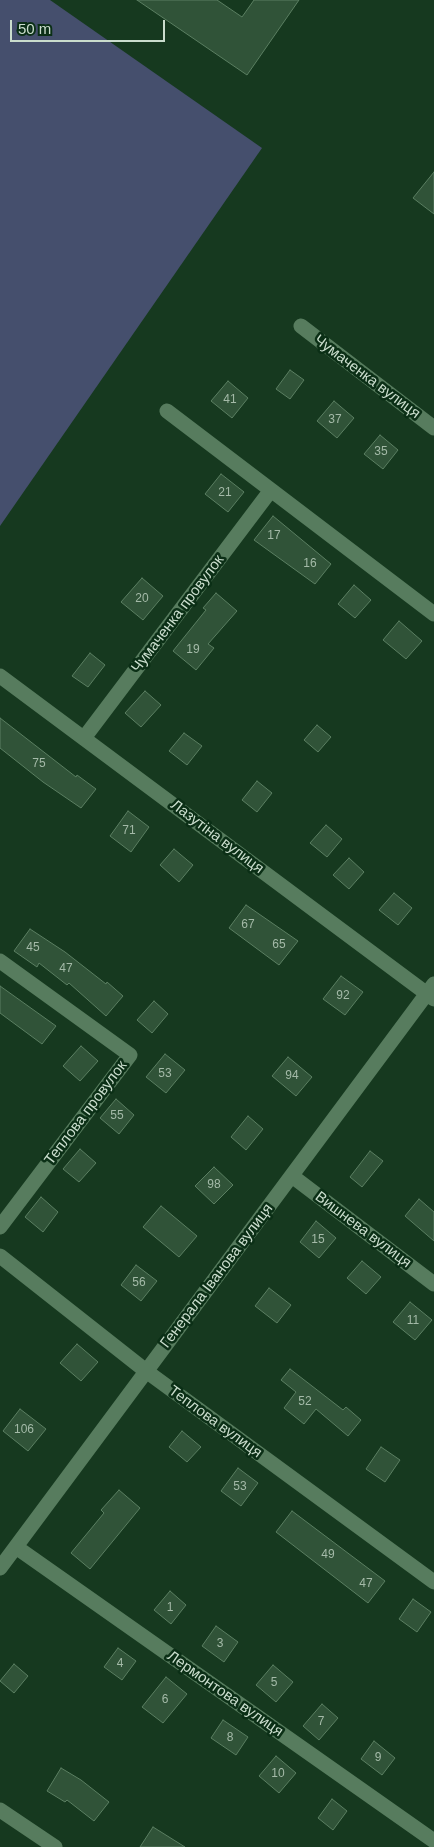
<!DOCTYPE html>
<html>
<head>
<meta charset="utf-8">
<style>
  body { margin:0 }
  #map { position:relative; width:434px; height:1847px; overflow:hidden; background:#16391f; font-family:Arial,sans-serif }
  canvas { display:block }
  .scale { position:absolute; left:10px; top:20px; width:155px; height:22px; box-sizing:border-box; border:2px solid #caddcd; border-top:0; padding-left:6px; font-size:15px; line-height:18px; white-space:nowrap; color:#caddcd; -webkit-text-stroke:4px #0b2f16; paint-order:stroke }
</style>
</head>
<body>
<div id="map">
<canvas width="434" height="1847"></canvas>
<div class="scale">50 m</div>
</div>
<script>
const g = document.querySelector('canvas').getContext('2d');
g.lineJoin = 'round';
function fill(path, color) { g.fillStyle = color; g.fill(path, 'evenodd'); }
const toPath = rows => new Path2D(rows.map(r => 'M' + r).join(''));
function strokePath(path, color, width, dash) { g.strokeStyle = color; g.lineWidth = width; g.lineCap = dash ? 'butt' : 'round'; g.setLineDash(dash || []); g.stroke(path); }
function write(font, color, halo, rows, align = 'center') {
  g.font = font + ' Arial,sans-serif'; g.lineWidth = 5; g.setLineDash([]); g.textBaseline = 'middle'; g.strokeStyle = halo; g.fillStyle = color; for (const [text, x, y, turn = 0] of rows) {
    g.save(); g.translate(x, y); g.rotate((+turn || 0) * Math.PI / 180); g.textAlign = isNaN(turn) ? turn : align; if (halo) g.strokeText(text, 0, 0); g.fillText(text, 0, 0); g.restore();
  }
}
fill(toPath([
  [0,0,50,0,262,148,0,526]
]), '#454f6d');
const building = toPath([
  [137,0,217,0,242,17,254,0,299,0,247,75,137,0],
  [434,172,434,214,413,198,434,172],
  [290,370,304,380,290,399,276,389,290,370],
  [228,381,248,398,232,418,211,401,228,381],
  [334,401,354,418,337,438,317,421,334,401],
  [380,435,398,450,383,469,364,454,380,435],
  [221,474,244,492,228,512,205,494,221,474],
  [273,516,331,564,315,584,254,540,273,516],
  [142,578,163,596,143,620,121,602,142,578],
  [354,585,371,600,355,618,338,604,354,585],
  [216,593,237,611,208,644,214,648,196,670,173,651,206,610,203,608,216,593],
  [399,621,422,641,406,659,383,640,399,621],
  [90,653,105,665,88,687,72,676,90,653],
  [145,691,161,705,141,727,125,713,145,691],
  [0,718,76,777,77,775,96,789,81,808,43,782,0,748,0,718],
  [317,725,331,737,318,752,304,740,317,725],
  [184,733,202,746,187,765,169,751,184,733],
  [257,781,272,793,257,812,242,800,257,781],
  [128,811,149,827,131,852,110,836,128,811],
  [326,825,342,839,327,857,310,843,326,825],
  [174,849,193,865,179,882,160,865,174,849],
  [349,858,364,872,349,889,333,875,349,858],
  [394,893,412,908,398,925,379,910,394,893],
  [246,905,298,941,279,965,229,928,246,905],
  [30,929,65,952,106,984,107,982,123,996,106,1016,69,983,67,985,39,963,37,967,14,951,30,929],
  [341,976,363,992,345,1015,323,999,341,976],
  [0,986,56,1026,42,1044,0,1013,0,986],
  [154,1001,168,1014,152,1033,137,1020,154,1001],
  [81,1046,98,1061,80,1081,63,1066,81,1046],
  [165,1054,185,1070,166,1093,146,1077,165,1054],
  [288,1057,312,1077,296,1096,272,1076,288,1057],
  [116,1099,134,1115,119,1134,100,1118,116,1099],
  [248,1116,263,1129,246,1150,231,1137,248,1116],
  [80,1149,96,1163,79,1182,63,1169,80,1149],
  [370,1151,383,1161,362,1187,350,1177,370,1151],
  [214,1167,233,1185,214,1204,195,1186,214,1167],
  [41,1197,58,1212,43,1232,25,1217,41,1197],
  [419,1199,434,1212,434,1241,405,1216,419,1199],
  [161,1206,197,1236,179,1257,143,1227,161,1206],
  [316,1221,336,1238,319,1258,300,1242,316,1221],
  [362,1261,381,1277,366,1294,347,1278,362,1261],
  [136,1265,157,1281,141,1301,121,1285,136,1265],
  [269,1288,291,1305,277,1323,255,1306,269,1288],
  [410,1302,432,1320,415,1340,393,1322,410,1302],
  [77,1344,98,1362,81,1381,60,1363,77,1344],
  [290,1369,343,1410,346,1407,361,1420,348,1436,316,1409,304,1424,284,1408,296,1392,281,1380,290,1369],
  [20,1409,46,1429,28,1451,3,1431,20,1409],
  [182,1431,201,1447,187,1462,169,1447,182,1431],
  [381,1447,400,1460,385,1482,366,1469,381,1447],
  [238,1468,258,1483,241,1506,221,1491,238,1468],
  [119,1490,140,1508,90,1569,71,1553,104,1513,101,1510,119,1490],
  [292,1511,385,1581,368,1603,276,1532,292,1511],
  [170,1591,186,1605,171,1624,154,1610,170,1591],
  [413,1599,431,1612,417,1632,399,1619,413,1599],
  [216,1626,238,1642,224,1662,202,1646,216,1626],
  [118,1648,136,1661,122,1680,104,1667,118,1648],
  [14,1664,28,1676,14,1693,0,1681,14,1664],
  [273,1665,293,1682,276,1702,256,1685,273,1665],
  [166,1677,187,1694,163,1723,142,1707,166,1677],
  [322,1704,338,1718,319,1740,303,1726,322,1704],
  [223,1720,248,1737,236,1755,211,1738,223,1720],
  [374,1741,395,1758,382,1775,361,1759,374,1741],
  [276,1756,296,1773,279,1793,259,1776,276,1756],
  [61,1768,81,1780,109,1802,94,1821,67,1800,65,1802,47,1791,61,1768],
  [332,1799,347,1811,333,1830,318,1818,332,1799],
  [153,1827,185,1847,140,1847,153,1827]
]);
fill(building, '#305338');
strokePath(building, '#5b7f62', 1);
strokePath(toPath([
  [301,326,434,428],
  [167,411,434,614],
  [0,676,434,999],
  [84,738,271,490],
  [0,961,130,1055,0,1227],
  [292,1176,434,1284],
  [0,1256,146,1371,434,1582],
  [16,1547,434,1841],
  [0,1568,434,984],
  [0,1810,55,1847]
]), '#577c5e', 15);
write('12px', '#a4baa8', null, [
  ["41",230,400],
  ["37",335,420],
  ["35",381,452],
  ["21",225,493],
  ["17",274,536],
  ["16",310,564],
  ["20",142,599],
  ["19",193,650],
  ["75",39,764],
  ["71",129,831],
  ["67",248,925],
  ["65",279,945],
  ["45",33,948],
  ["47",66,969],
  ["92",343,996],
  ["53",165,1074],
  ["94",292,1076],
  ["55",117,1116],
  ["98",214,1185],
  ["15",318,1240],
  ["56",139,1283],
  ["11",413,1321],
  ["52",305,1402],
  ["106",24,1430],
  ["53",240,1487],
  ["49",328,1555],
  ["47",366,1584],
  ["1",170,1608],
  ["3",220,1644],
  ["4",120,1664],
  ["5",274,1683],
  ["6",165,1700],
  ["7",321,1722],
  ["8",230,1738],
  ["9",378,1758],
  ["10",278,1774]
]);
write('15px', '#caddcd', '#0b2f16', [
  ["Чумаченка вулиця",367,377,37],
  ["Чумаченка провулок",178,614,-53],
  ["Лазутіна вулиця",217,837,37],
  ["Теплова провулок",86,1113,-53],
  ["Вишнева вулиця",363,1230,37],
  ["Генерала Іванова вулиця",217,1276,-53],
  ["Теплова вулиця",215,1422,36],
  ["Лермонтова вулиця",225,1694,35]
]);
</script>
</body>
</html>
